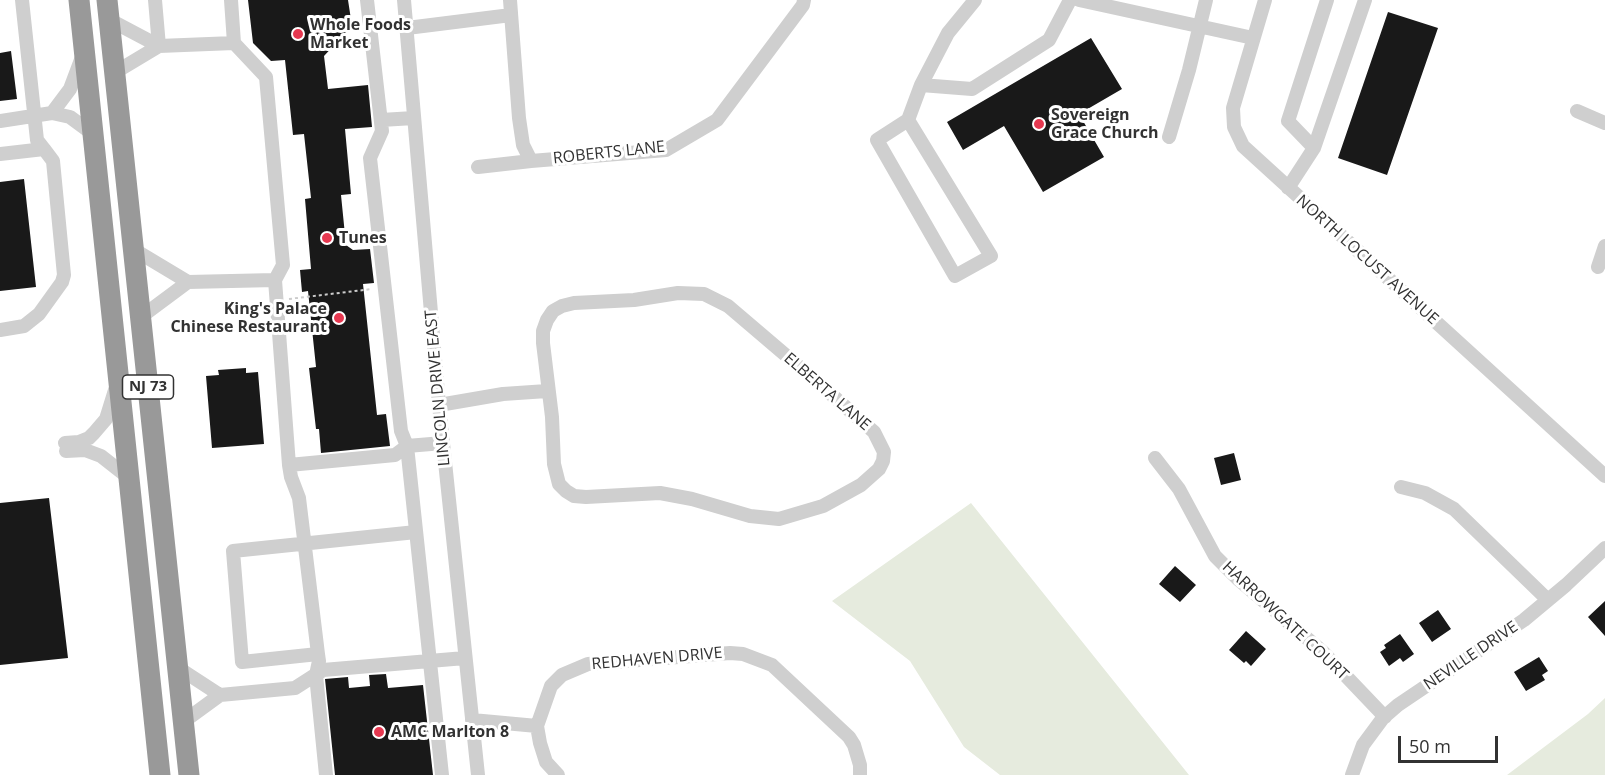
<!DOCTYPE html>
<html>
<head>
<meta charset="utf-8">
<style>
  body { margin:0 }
  #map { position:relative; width:1605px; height:775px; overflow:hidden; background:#fff; font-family:"Open Sans",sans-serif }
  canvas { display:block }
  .scale { position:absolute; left:1398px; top:736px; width:100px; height:27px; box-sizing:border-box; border:3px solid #323232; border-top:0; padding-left:8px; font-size:18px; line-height:21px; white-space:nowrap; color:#323232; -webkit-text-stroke:4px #fff; paint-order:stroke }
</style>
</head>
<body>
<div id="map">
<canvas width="1605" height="775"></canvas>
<div class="scale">50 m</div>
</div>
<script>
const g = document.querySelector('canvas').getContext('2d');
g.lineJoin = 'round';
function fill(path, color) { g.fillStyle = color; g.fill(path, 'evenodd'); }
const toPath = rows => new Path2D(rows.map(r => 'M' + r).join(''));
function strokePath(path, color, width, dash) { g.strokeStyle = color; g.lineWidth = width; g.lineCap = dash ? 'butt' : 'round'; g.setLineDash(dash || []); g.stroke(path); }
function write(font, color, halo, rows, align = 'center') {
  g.font = font + ' "Open Sans",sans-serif'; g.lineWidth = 6; g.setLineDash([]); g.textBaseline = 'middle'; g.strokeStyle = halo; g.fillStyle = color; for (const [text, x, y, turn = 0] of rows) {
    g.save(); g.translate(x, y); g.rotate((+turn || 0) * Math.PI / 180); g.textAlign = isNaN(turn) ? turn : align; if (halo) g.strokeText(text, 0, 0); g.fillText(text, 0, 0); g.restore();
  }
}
fill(toPath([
  [971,503,1189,775,1000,775,964,747,910,661,832,601],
  [1605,698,1605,775,1507,775,1588,714]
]), '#e6ebde');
fill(toPath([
  [248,0,348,0,352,26,324,56,328,89,368,85,372,127,345,129,351,194,341,195,346,245,353,250,370,249,374,283,363,284,377,415,386,414,390,446,321,453,319,429,316,429,309,368,316,367,308,291,302,292,300,270,311,269,305,199,311,198,304,134,293,135,285,60,271,61,253,43],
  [1388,12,1438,28,1387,175,1338,158],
  [1091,38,1122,89,1079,114,1104,157,1043,192,1004,126,963,150,947,122],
  [11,51,17,99,0,101,0,53],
  [24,179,36,287,0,291,0,182],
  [246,368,246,373,258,372,264,444,212,448,206,376,219,375,218,370],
  [1234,453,1241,480,1221,485,1214,458],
  [49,498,68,658,0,665,0,503],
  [1175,566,1196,585,1180,602,1159,584],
  [1605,601,1605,636,1588,617],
  [1438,610,1451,629,1432,642,1419,623],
  [1246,631,1266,649,1251,666,1246,661,1244,663,1229,650],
  [1400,634,1414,654,1403,662,1400,658,1389,666,1380,652,1386,648,1384,645],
  [1539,657,1548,671,1542,675,1545,680,1526,691,1514,672],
  [386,674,388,688,423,685,433,775,335,775,325,679,348,677,349,688,370,686,369,675]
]), '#191919');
strokePath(toPath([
  [289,299,372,289]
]), '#ccc', 2, [3, 3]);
strokePath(toPath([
  [22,0,37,140,44,149],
  [155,0,159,46],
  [231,0,234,43,266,77,283,265,275,280,289,465,291,477,299,498,318,654,319,661,316,675,326,775],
  [367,0,382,131,370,158,401,431,407,446,442,775],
  [404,0,439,405,478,775],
  [510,0,519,118,523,145,531,161,666,150,717,120,803,5,804,0],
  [1079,0,1253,38],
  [1265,0,1233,108,1234,127,1243,146,1605,476],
  [108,19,159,46],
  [407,28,511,15],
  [114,73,159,46,234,43],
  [921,85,972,89,1049,40,1070,0],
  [1577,111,1605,123],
  [52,113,70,89,82,57],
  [381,120,414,118],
  [908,120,991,256,955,276,877,140,908,120,921,85,948,33,975,0],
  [0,121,52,113,70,117,93,134],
  [1169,137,1189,70,1206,0],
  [1314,148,1288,121,1327,0],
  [0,154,44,149,53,161,64,275,62,282,39,314,24,326,0,330],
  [478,167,531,161],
  [1288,188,1314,148,1365,0],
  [133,249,188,282,275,280],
  [1598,267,1605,246],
  [678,293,704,294,728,306,816,381,874,432,884,452,883,461,879,469,861,485,823,506,779,519,750,516,692,499,660,493,586,497,574,496,566,491,559,484,554,464,552,417,543,343,543,331,547,320,553,311,562,306,574,303,634,300,678,293],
  [141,317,188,282],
  [439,405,503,394,547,391],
  [65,443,79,442,89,438,94,433,106,419,115,390],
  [66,451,85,450,101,456,129,478],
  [1155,458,1179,489,1215,556,1239,580,1323,652,1385,717],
  [289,465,395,455,407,446,443,443],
  [1401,487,1425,493,1454,509,1548,600],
  [318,654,242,662,233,551,416,532],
  [177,667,220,695,183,722],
  [220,695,295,688,323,670,465,658],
  [472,720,537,726],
  [558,775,546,762,540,743,537,726,551,686,562,675,588,664,730,653,743,654,772,665,849,737,854,745,860,765,860,775],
  [1352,775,1363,745,1383,718,1398,705,1524,620,1566,585,1605,548]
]), '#cfcfcf', 14);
strokePath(toPath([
  [79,0,160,775],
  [107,0,189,775]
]), '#999', 21);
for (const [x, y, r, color] of [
  [298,34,6,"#e63850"],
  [1039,124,6,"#e63850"],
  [327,238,6,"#e63850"],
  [339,318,6,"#e63850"],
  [379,732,6,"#e63850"]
]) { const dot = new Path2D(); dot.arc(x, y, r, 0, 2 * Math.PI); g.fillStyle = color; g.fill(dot); strokePath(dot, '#fff', 2); }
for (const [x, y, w] of [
  [148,387,51]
]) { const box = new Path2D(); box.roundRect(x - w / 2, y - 12, w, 24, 4.5); g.fillStyle = '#fff'; g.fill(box); strokePath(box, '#323232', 1.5); }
write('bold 15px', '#323232', null, [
  ["NJ 73",148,387]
]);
write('bold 16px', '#323232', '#fff', [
  ["Whole Foods",310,25],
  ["Market",310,43],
  ["Sovereign",1051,115],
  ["Grace Church",1051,133],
  ["Tunes",339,238],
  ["King's Palace",327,309,"right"],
  ["Chinese Restaurant",327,327,"right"],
  ["AMC Marlton 8",391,732]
], 'left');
write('16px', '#323232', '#fff', [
  ["ROBERTS LANE",609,153,-6],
  ["NORTH LOCUST AVENUE",1367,260,42],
  ["LINCOLN DRIVE EAST",438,388,-95],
  ["ELBERTA LANE",827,392,41],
  ["HARROWGATE COURT",1285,621,43],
  ["NEVILLE DRIVE",1471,656,-34],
  ["REDHAVEN DRIVE",657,659,-5]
]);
</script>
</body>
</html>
